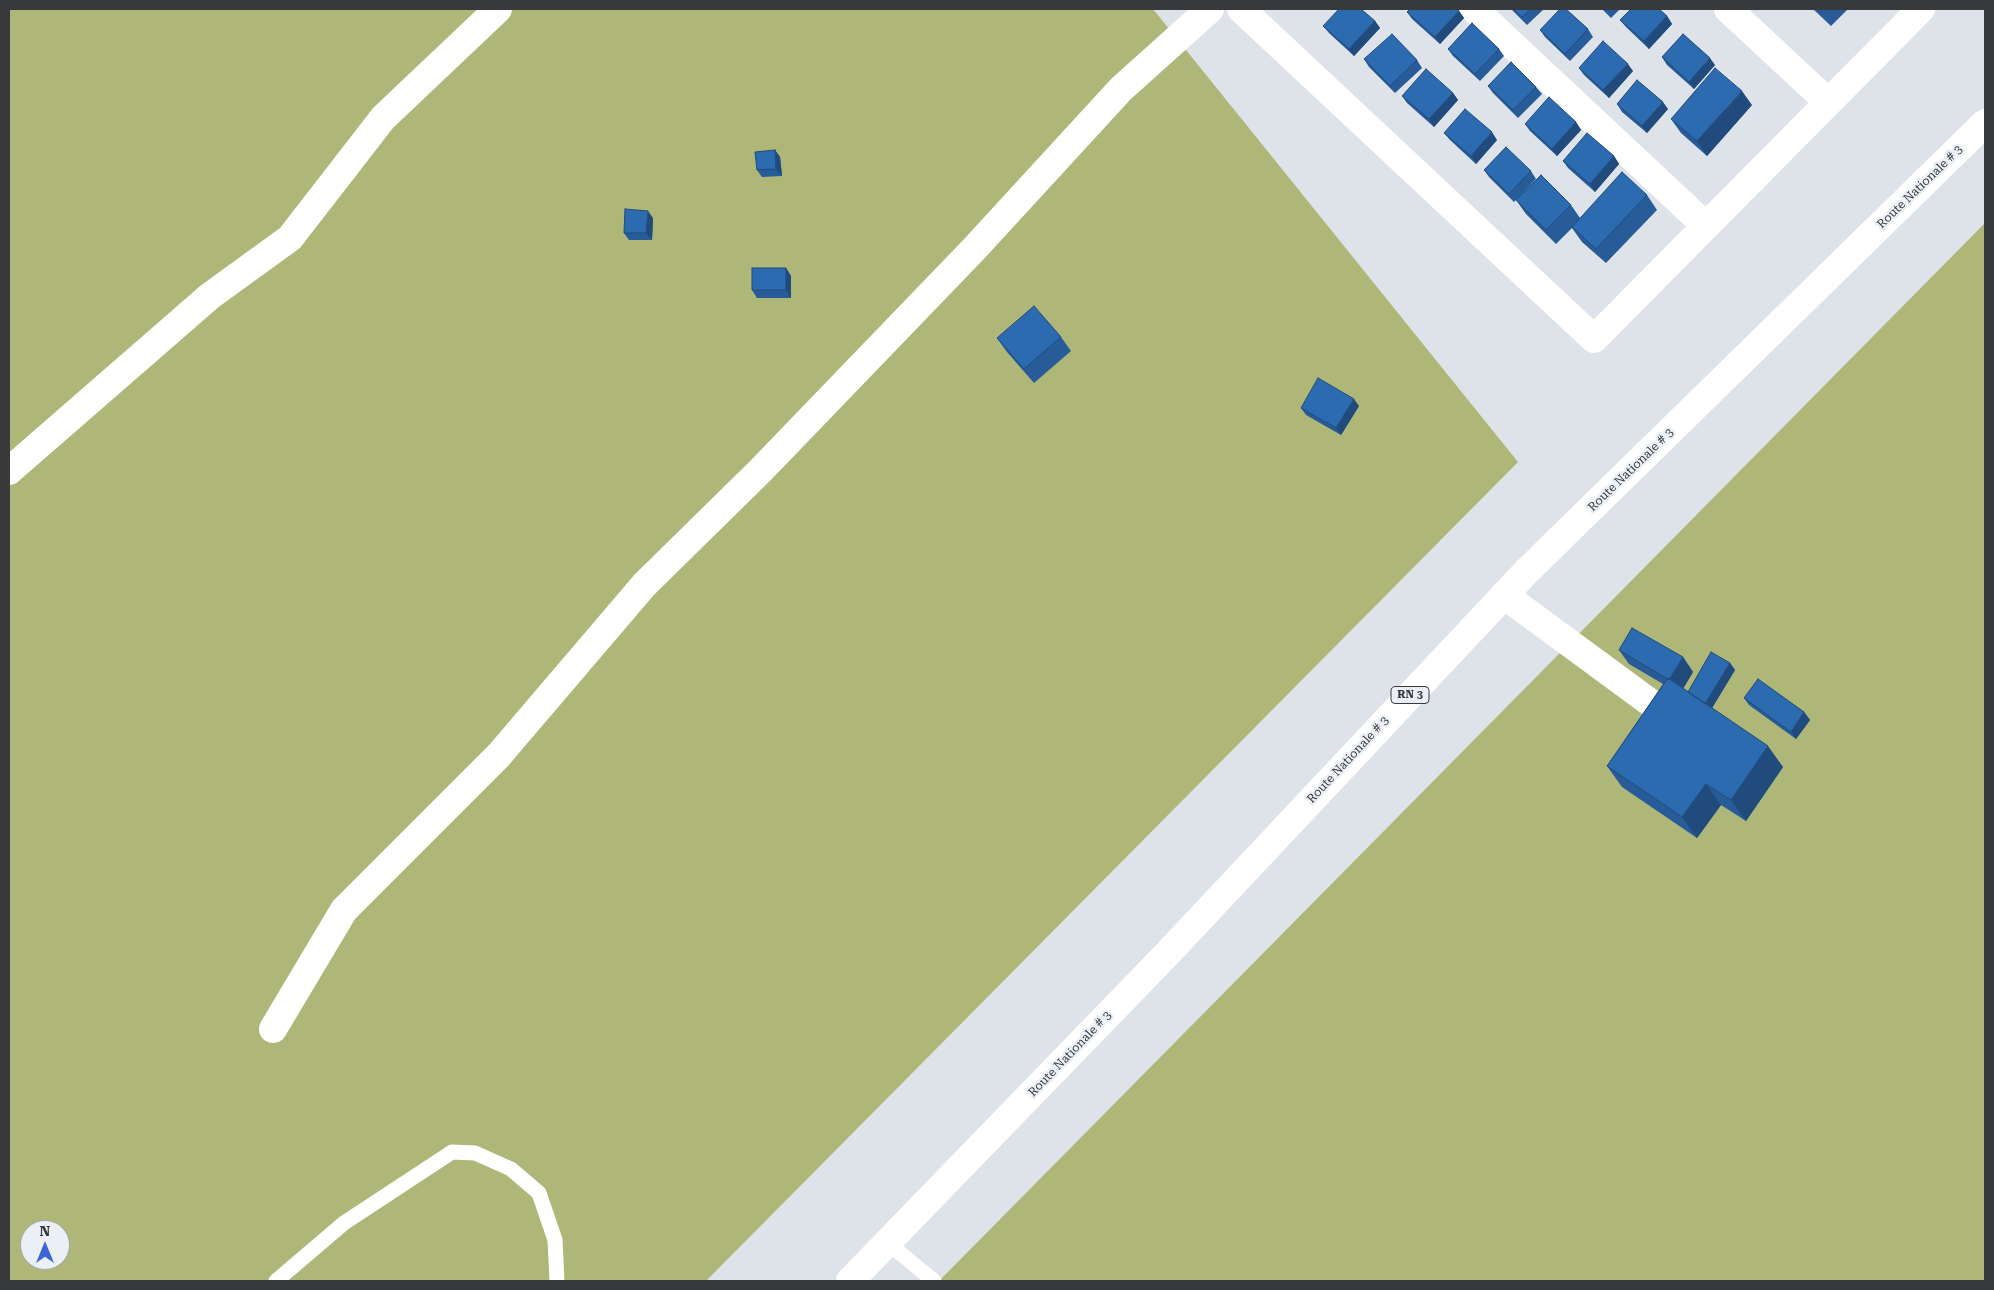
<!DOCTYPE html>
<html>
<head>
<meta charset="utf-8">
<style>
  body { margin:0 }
  #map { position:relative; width:1994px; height:1290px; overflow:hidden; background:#dee3e9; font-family:"Roboto Serif",serif }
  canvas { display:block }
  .frame { position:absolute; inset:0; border:10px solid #37393b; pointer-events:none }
  .north { position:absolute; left:20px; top:1220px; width:50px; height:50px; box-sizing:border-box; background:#ebf0f6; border:1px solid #a3a7ab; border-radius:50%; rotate:0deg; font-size:14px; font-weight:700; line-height:20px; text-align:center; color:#37393b }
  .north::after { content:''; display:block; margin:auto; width:18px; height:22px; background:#3d64d5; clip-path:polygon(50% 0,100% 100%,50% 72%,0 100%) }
</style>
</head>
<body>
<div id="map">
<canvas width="1994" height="1290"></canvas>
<div class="frame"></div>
<div class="north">N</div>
</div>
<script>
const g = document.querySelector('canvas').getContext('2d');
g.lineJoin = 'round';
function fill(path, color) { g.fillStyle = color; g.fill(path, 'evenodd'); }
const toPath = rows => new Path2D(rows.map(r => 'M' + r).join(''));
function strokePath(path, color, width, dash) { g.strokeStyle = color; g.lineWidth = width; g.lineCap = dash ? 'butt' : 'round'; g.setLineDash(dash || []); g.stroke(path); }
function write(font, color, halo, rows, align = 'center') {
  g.font = font + ' "Roboto Serif",serif'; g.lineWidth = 5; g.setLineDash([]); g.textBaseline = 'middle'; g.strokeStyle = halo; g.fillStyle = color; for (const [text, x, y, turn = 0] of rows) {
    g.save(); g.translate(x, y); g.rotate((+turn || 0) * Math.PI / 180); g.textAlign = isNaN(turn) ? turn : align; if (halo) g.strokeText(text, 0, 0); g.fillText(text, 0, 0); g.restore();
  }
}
fill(toPath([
  [9,9,1153,9,1518,462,706,1281,9,1281],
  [30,1230,60,1230,60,1260,30,1260],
  [1985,223,1985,1281,939,1281]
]), '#aeb777');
strokePath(toPath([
  [888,1243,934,1281],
  [276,1281,344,1223,452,1152,475,1153,511,1169,539,1193,555,1240,557,1281]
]), '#fff', 15);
strokePath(toPath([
  [1241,9,1594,339,1921,9],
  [1474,9,1706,226],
  [1728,9,1828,102],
  [9,471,210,296,290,238,383,118,498,9],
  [1504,595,1659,709],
  [273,1029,344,910,499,755,644,585,761,470,974,249,1121,89,1210,9]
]), '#fff', 28);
strokePath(toPath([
  [850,1281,1167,954,1526,572,1985,123]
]), '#fff', 28);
fill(toPath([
  [1511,9,1544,9,1527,25],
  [1602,9,1620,9,1611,18],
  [1813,9,1848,9,1831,26],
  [1459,11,1464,18,1440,44,1412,19,1407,12],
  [1667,16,1672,24,1649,49,1626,27,1620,20],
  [1375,21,1380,28,1354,56,1329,33,1323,26],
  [1588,29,1593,37,1570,61,1545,37,1540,30],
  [1448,49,1499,49,1504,56,1480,81,1453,56],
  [1662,57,1715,65,1694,89,1667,65],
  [1364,59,1417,60,1422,68,1395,93,1369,67],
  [1579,68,1633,71,1609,98,1584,75],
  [1488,86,1536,87,1542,94,1518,118,1493,93],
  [1453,93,1458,100,1434,127,1407,103,1402,96],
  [1617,104,1668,109,1647,133,1622,112],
  [1752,105,1707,156,1681,133,1671,119],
  [1576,122,1581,130,1557,156,1530,131,1525,124],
  [1444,133,1497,140,1476,164,1450,140],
  [775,150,780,157,782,176,762,177,757,170],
  [1614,156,1619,164,1595,192,1568,168,1563,161],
  [1484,170,1531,171,1536,179,1514,202,1489,177],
  [1647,195,1657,210,1606,263,1582,242,1572,228,1556,244,1526,214,1516,200,1571,205,1580,218],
  [653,218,652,240,629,240,624,233],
  [786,268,791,276,791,298,757,298,752,290],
  [1061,337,1071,351,1034,383,1007,352,997,338],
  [1359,406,1341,435,1306,415,1301,408],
  [1619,650,1683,657,1693,672,1683,688,1688,692,1730,663,1735,670,1712,708,1783,767,1746,821,1721,805,1697,838,1622,787,1607,766,1663,684,1629,664],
  [1744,698,1804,712,1810,720,1796,739,1749,705]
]), '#275c98');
fill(toPath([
  [1459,11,1464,18,1440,44,1435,37],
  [1667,16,1672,24,1649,49,1644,41],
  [1375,21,1380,28,1354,56,1349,49],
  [1710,58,1715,65,1694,89,1689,82],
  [1628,64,1633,71,1609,98,1603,90],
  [1742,91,1752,105,1707,156,1697,141],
  [1453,93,1458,100,1434,127,1429,119],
  [1663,102,1668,109,1647,133,1642,126],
  [1576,122,1581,130,1557,156,1552,149],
  [1492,132,1497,140,1476,164,1471,156],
  [775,150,780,157,782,176,776,169],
  [1614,156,1619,164,1595,192,1590,184],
  [648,211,653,218,652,240,646,233],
  [786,268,791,276,791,298,786,290],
  [1354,399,1359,406,1341,435,1336,428],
  [1683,657,1693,672,1680,694,1669,680],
  [1730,663,1735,670,1709,713,1704,706],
  [1804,712,1810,720,1796,739,1791,732],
  [1768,746,1783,767,1746,821,1731,800],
  [1706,784,1721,805,1697,838,1682,817]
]), '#204b7c');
const building = toPath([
  [1339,9,1361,9,1375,21,1349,49,1323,26,1339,9],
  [1410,9,1456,9,1459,11,1435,37,1407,12,1410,9],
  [1513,9,1531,9,1522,17,1513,9],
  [1560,9,1566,9,1588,29,1565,54,1540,30,1560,9],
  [1631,9,1659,9,1667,16,1644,41,1620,20,1631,9],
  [1818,9,1823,9,1821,12,1818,9],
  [1472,23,1499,49,1475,74,1448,49,1472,23],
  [1392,34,1417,60,1390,86,1364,59,1392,34],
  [1683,34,1710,58,1689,82,1662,57,1683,34],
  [1603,41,1628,64,1603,90,1579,68,1603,41],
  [1511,62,1536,87,1513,110,1488,86,1511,62],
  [1715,68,1742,91,1697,141,1671,119,1715,68],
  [1426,69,1453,93,1429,119,1402,96,1426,69],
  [1637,80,1663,102,1642,126,1617,104,1637,80],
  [1549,97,1576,122,1552,149,1525,124,1549,97],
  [1465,109,1492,132,1471,156,1444,133,1465,109],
  [1587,133,1614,156,1590,184,1563,161,1587,133],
  [1506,147,1531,171,1509,194,1484,170,1506,147],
  [775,150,776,169,757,170,755,152,775,150],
  [1622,172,1647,195,1596,249,1572,227,1622,172],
  [1541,175,1571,205,1546,230,1516,200,1541,175],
  [625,209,648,211,646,233,624,233,625,209],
  [752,268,786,268,786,290,752,290,752,268],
  [1034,306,1061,337,1024,369,997,338,1034,306],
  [1318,378,1354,399,1336,428,1301,408,1318,378],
  [1632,628,1683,657,1669,680,1619,650,1632,628],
  [1711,652,1730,663,1705,704,1688,692,1711,652],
  [1668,678,1768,746,1731,800,1706,784,1682,817,1607,766,1668,678],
  [1758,679,1804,712,1791,732,1744,698,1758,679]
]);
fill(building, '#2d6bb1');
strokePath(building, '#204b7c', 1);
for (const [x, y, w] of [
  [1410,695,38]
]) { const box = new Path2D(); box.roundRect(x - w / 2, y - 8.5, w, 17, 4); g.fillStyle = '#ebf0f6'; g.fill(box); strokePath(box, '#37393b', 1); }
write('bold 11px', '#37393b', null, [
  ["RN 3",1410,695]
]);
write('12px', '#37393b', '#ebf0f6', [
  ["Route Nationale # 3",1920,187,-44],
  ["Route Nationale # 3",1631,470,-44],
  ["Route Nationale # 3",1348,760,-47],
  ["Route Nationale # 3",1070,1054,-46]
]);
</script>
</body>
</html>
